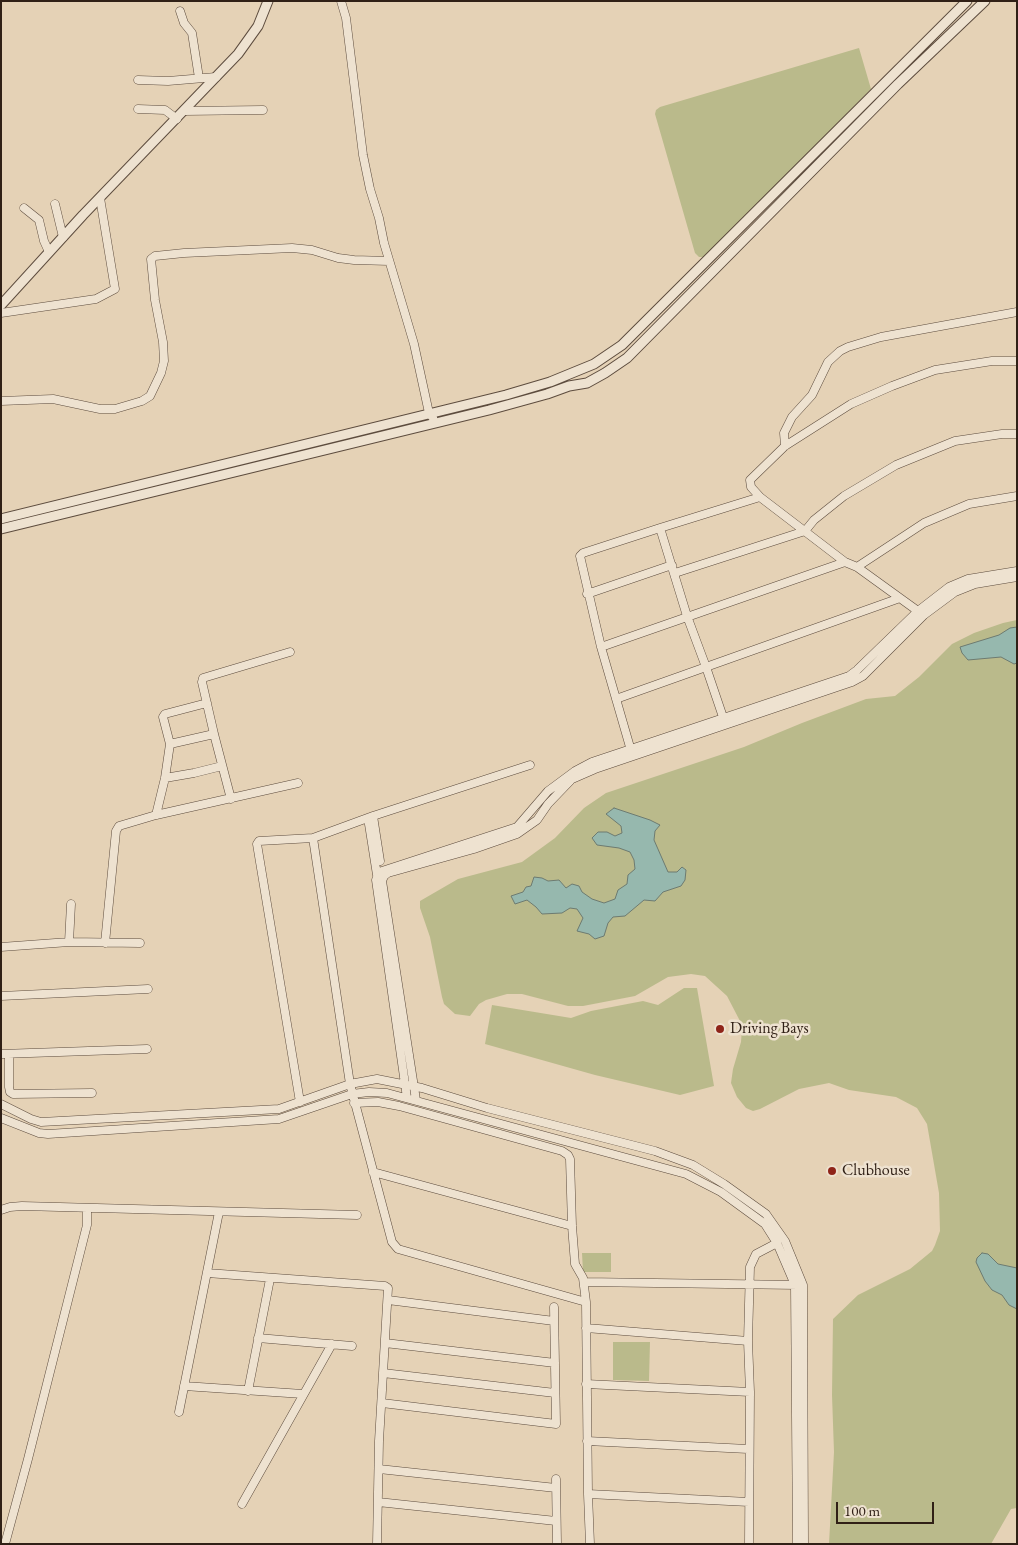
<!DOCTYPE html>
<html>
<head>
<meta charset="utf-8">
<style>
  body { margin:0 }
  #map { position:relative; width:1018px; height:1545px; overflow:hidden; background:#e5d2b6; font-family:"EB Garamond",serif }
  canvas { display:block }
  .frame { position:absolute; inset:0; border:2px solid #302016; pointer-events:none }
  .scale { position:absolute; left:836px; top:1502px; width:98px; height:22px; box-sizing:border-box; border:2px solid #302016; border-top:0; padding-left:6px; font-size:15px; line-height:18px; white-space:nowrap; color:#302016; -webkit-text-stroke:4px #eee2d0; paint-order:stroke }
</style>
</head>
<body>
<div id="map">
<canvas width="1018" height="1545"></canvas>
<div class="frame"></div>
<div class="scale">100 m</div>
</div>
<script>
const g = document.querySelector('canvas').getContext('2d');
g.lineJoin = 'round';
function fill(path, color) { g.fillStyle = color; g.fill(path, 'evenodd'); }
const toPath = rows => new Path2D(rows.map(r => 'M' + r).join(''));
function strokePath(path, color, width, dash) { g.strokeStyle = color; g.lineWidth = width; g.lineCap = dash ? 'butt' : 'round'; g.setLineDash(dash || []); g.stroke(path); }
function write(font, color, halo, rows, align = 'center') {
  g.font = font + ' "EB Garamond",serif'; g.lineWidth = 5; g.setLineDash([]); g.textBaseline = 'middle'; g.strokeStyle = halo; g.fillStyle = color; for (const [text, x, y, turn = 0] of rows) {
    g.save(); g.translate(x, y); g.rotate((+turn || 0) * Math.PI / 180); g.textAlign = isNaN(turn) ? turn : align; if (halo) g.strokeText(text, 0, 0); g.fillText(text, 0, 0); g.restore();
  }
}
fill(toPath([
  [859,48,871,89,708,255,704,257,699,257,695,253,655,114,656,110,660,107],
  [1017,620,1017,1508,1011,1509,991,1544,829,1544,834,1452,832,1395,833,1319,858,1295,910,1269,932,1251,935,1245,940,1231,939,1193,927,1124,917,1108,896,1097,849,1090,829,1083,799,1089,760,1109,753,1111,746,1108,737,1097,731,1083,733,1069,741,1042,742,1028,740,1021,727,996,705,976,691,974,668,977,635,996,583,1006,568,1006,522,994,507,994,486,1000,479,1004,470,1016,455,1014,444,1004,442,997,430,937,420,908,420,901,458,879,522,862,555,838,584,808,606,793,744,747,802,723,866,699,895,696,919,677,952,644,974,633,1003,623],
  [684,988,697,988,714,1086,680,1095,595,1075,485,1044,492,1005,571,1018,591,1011,643,1001,658,1005],
  [582,1253,611,1253,611,1272,583,1272],
  [613,1342,650,1342,649,1381,613,1380]
]), '#baba8b');
const water = toPath([
  [1017,627,1017,663,1014,664,1001,657,968,660,962,653,960,647,999,635,1010,628,1017,627],
  [614,808,650,820,660,825,655,831,654,840,668,872,677,872,682,867,686,870,685,880,681,886,663,892,655,901,644,900,625,916,613,917,608,923,604,936,595,939,589,934,577,931,583,918,577,909,570,908,562,913,542,914,536,907,527,900,515,904,511,896,523,892,526,887,531,886,534,877,542,878,548,881,559,880,566,888,572,884,579,886,582,892,592,899,604,903,615,899,618,890,627,884,628,875,635,869,634,860,630,852,619,848,597,845,592,838,598,832,607,832,615,836,622,833,621,826,606,814,614,808],
  [982,1253,988,1254,998,1264,1017,1268,1017,1309,1009,1305,1002,1295,992,1290,985,1281,976,1262,977,1258,982,1253]
]);
fill(water, '#96b8ae');
strokePath(water, '#6d7b71', 1);
const minor = toPath([
  [341,1,346,18,363,155,370,189,379,218,384,243,414,344,429,413,433,418],
  [180,11,184,23,192,33,199,78],
  [138,80,168,81,216,77],
  [138,109,165,110,177,119],
  [184,111,263,110],
  [55,204,63,237],
  [24,208,39,220,44,241,49,252],
  [1,313,96,299,115,289,100,198],
  [1,401,53,399,100,409,115,409,142,401,150,396,161,373,164,361,163,342,155,300,151,259,155,256,184,253,292,248,312,250,338,258,354,260,389,261],
  [785,446,784,433,792,417,812,395,828,362,840,351,848,347,881,337,1017,312],
  [660,528,687,616,706,667,725,723],
  [857,567,924,523,969,504,1017,496],
  [675,573,805,531,814,520,844,496,896,465,955,441,1002,434,1017,434],
  [587,594,672,565],
  [922,614,857,567,845,562,760,497,751,487,750,480,785,446,851,404,892,386,935,370,992,361,1017,361],
  [601,647,845,562],
  [616,699,900,598],
  [170,744,214,734],
  [632,754,601,647,580,556,583,553,660,528,760,497],
  [165,778,194,773,222,766],
  [231,799,214,734,202,682,203,678,290,652],
  [156,815,165,778,170,744,163,717,165,714,207,703],
  [373,816,380,861],
  [368,818,377,875,379,877],
  [313,838,350,1084,392,1242,398,1249,586,1302,588,1494,590,1544],
  [69,942,71,904],
  [105,943,116,831,119,826,156,815,298,783],
  [1,947,69,942,140,943],
  [1,996,148,989],
  [1,1054,147,1049],
  [9,1054,9,1087,10,1092,13,1094,92,1093],
  [407,1098,376,880,379,872,517,827,548,791,575,771,592,762,849,676,857,670,918,611,949,587,968,579,1017,571],
  [416,1100,382,881,384,876,388,873,474,849,517,834,537,820,548,804,572,779,595,769,852,682,863,676,924,615,955,592,975,584,1017,577],
  [300,1102,257,844,259,841,313,838,373,816,530,765],
  [354,1103,378,1102,399,1106,562,1151,568,1155,570,1159,572,1226,575,1264,583,1278,586,1302],
  [1,1104,31,1119,41,1122,279,1109,350,1084,377,1079,422,1088,487,1108,655,1151,693,1165,724,1184,766,1214,785,1241,803,1285,804,1544],
  [1,1118,39,1133,48,1134,279,1119,352,1094,369,1092,387,1093,686,1174,721,1192,765,1224,777,1243,795,1285,797,1544],
  [373,1172,572,1226],
  [1,1210,10,1207,22,1206,357,1215],
  [207,1273,385,1286,388,1288,379,1441,377,1544],
  [584,1282,798,1285],
  [388,1300,554,1321],
  [586,1328,748,1341],
  [258,1338,352,1346],
  [385,1343,555,1363],
  [383,1373,555,1393],
  [586,1384,750,1392],
  [184,1386,303,1394],
  [248,1391,270,1279],
  [382,1403,556,1424,554,1307],
  [179,1412,219,1212],
  [587,1441,748,1449],
  [379,1469,556,1488],
  [556,1479,557,1544],
  [588,1494,749,1502],
  [378,1502,556,1521],
  [242,1504,332,1344],
  [5,1544,28,1459,87,1225,87,1208],
  [749,1544,750,1392,748,1341,750,1267,756,1254,777,1243]
]);
const tertiary = toPath([
  [1,305,83,215,238,54,258,26,268,1],
  [1,519,506,395,550,382,594,364,622,345,967,1],
  [1,529,489,410,547,394,569,386,587,383,605,373,627,358,898,84,985,1]
]);
strokePath(minor, '#5d4c3e', 9);
strokePath(tertiary, '#5d4c3e', 11);
strokePath(minor, '#eee2d0', 8);
strokePath(tertiary, '#eee2d0', 9);
for (const [x, y, r, color] of [
  [720,1029,5,"#8f2418"],
  [832,1171,5,"#8f2418"]
]) { const dot = new Path2D(); dot.arc(x, y, r, 0, 2 * Math.PI); g.fillStyle = color; g.fill(dot); strokePath(dot, '#eee2d0', 2); }
write('16px', '#302016', '#eee2d0', [
  ["Driving Bays",730,1029],
  ["Clubhouse",842,1171]
], 'left');
</script>
</body>
</html>
